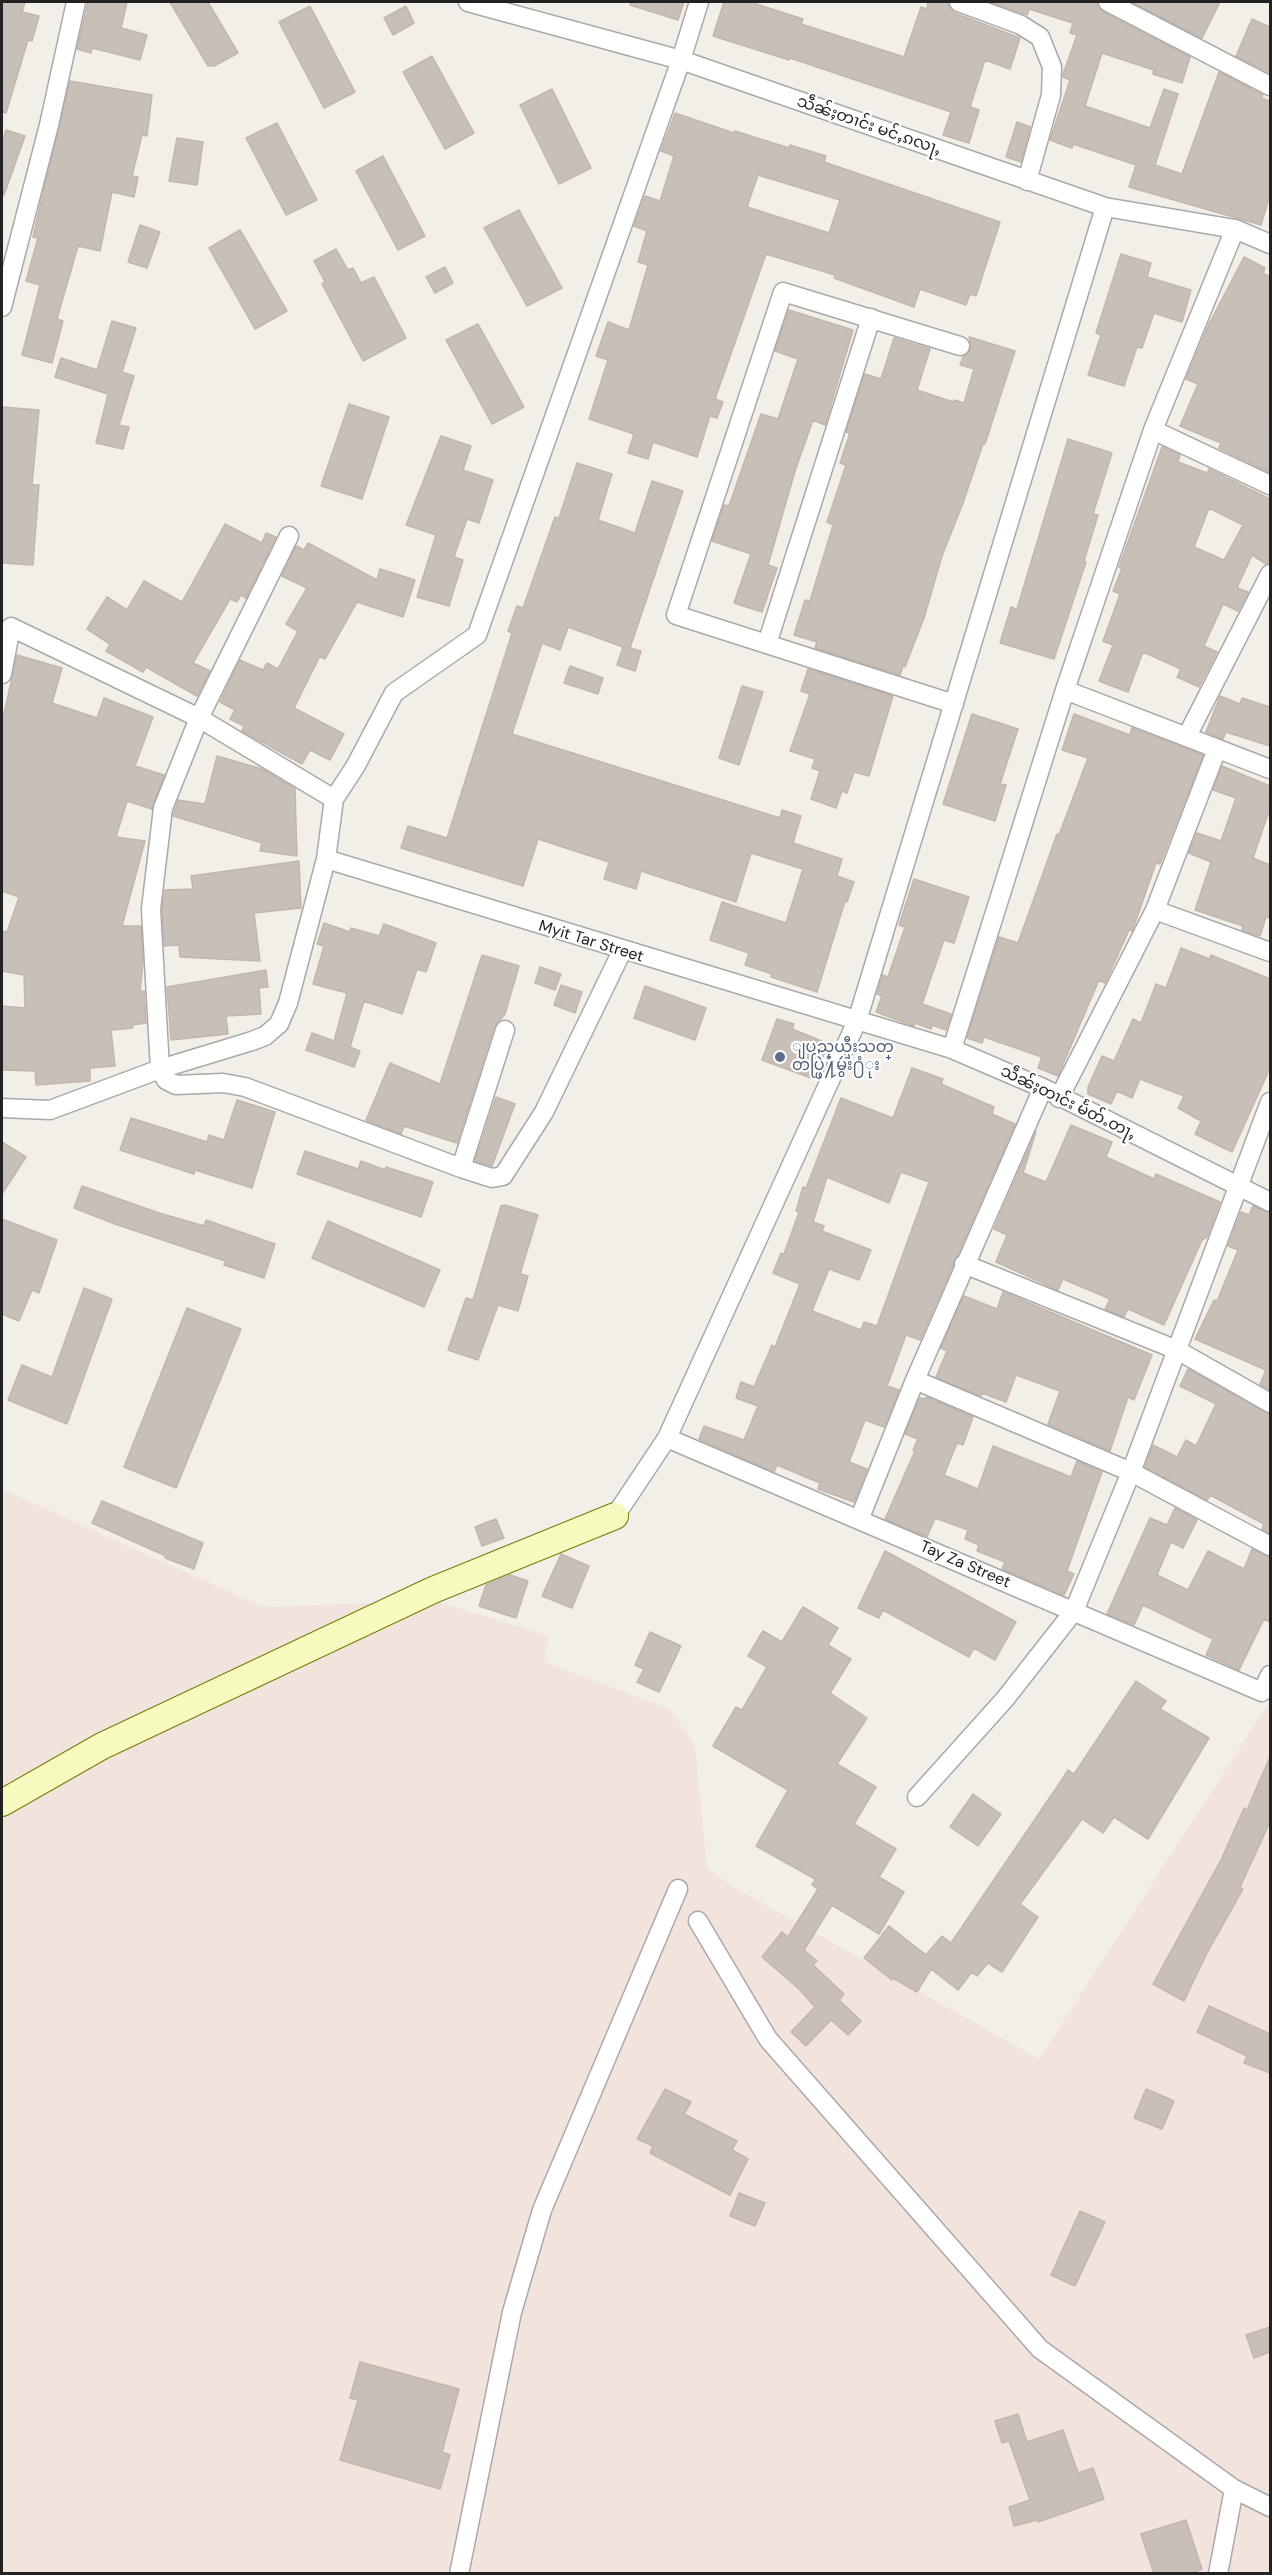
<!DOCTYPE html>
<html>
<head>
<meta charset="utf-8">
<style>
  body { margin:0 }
  #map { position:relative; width:1272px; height:2575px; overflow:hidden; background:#f2efe9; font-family:"DM Sans",sans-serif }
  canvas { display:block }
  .frame { position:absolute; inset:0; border:3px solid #222; pointer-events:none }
</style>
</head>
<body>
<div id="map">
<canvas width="1272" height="2575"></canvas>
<div class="frame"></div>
</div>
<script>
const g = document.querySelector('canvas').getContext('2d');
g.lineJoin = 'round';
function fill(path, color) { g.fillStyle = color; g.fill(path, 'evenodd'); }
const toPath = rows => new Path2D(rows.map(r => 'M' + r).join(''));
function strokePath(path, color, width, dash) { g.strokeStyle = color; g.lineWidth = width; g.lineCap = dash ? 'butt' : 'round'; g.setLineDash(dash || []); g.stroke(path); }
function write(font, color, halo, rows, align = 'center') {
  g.font = font + ' "DM Sans","Noto Sans Myanmar",sans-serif'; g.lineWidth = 4.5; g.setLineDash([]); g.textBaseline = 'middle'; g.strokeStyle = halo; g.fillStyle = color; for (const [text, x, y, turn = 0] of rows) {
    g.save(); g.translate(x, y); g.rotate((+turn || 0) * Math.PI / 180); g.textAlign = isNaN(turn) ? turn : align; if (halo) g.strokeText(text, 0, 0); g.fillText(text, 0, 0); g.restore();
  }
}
fill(toPath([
  [2,1489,263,1607,436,1601,549,1636,544,1662,670,1709,695,1746,707,1868,732,1886,1039,2059,1270,1701,1270,2573,2,2574]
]), '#f3e3dd');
const building = toPath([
  [2,2,25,2,22,12,39,16,32,41,28,40,6,113,2,112,2,2],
  [88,2,127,2,121,28,147,35,140,60,92,48,91,53,77,49,88,2],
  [170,2,208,2,238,53,214,66,208,66,170,2],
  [631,2,684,2,678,20,630,5,631,2],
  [724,2,750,2,803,19,801,24,904,57,921,7,927,9,928,2,948,2,950,9,955,13,1020,38,1010,69,985,60,970,107,979,110,969,143,943,135,951,112,790,58,789,60,713,36,724,2],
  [990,2,1097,2,1103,12,1190,57,1182,83,1153,74,1154,70,1102,53,1085,106,1150,128,1164,89,1178,94,1155,165,1182,174,1219,72,1263,95,1261,98,1270,101,1270,195,1261,225,1129,187,1136,165,1073,144,1072,148,1050,140,1070,80,1063,77,1063,74,1077,35,1070,33,1073,23,1029,9,1027,15,990,2],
  [1131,2,1220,2,1202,38,1131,2],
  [310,6,355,92,324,108,279,22,310,6],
  [406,6,414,23,393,35,384,18,406,6],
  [1252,19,1270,27,1270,73,1236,56,1252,19],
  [432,56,474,133,445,149,403,72,432,56],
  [70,81,152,95,147,136,142,135,132,176,138,177,134,197,112,192,100,251,78,246,57,319,63,321,52,363,22,355,40,285,26,281,38,238,33,237,41,202,70,81],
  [552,89,591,168,559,184,520,105,552,89],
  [675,113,734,133,735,131,789,148,790,145,826,156,824,162,1000,222,976,296,970,294,966,305,920,289,914,307,834,278,835,275,766,254,715,399,723,402,717,418,710,416,697,457,653,442,648,459,628,453,634,434,589,419,608,360,596,356,608,322,629,330,648,265,638,262,647,231,634,226,645,196,660,201,674,156,661,151,675,113],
  [758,175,840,200,829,233,747,207,758,175],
  [1017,122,1030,127,1021,162,1006,157,1017,122],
  [277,123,317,200,286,215,246,138,277,123],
  [6,130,25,136,4,195,2,195,2,143,6,130],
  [177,138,203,142,197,185,169,181,177,138],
  [383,156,425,236,398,250,356,171,383,156],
  [519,210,562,288,527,306,484,228,519,210],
  [140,225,160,232,147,268,128,262,140,225],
  [240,230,287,311,255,329,209,248,240,230],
  [336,249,348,270,353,268,361,283,374,277,406,338,363,361,322,284,325,282,314,261,336,249],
  [1121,254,1151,263,1147,277,1191,290,1182,322,1154,313,1142,348,1137,347,1124,386,1088,375,1101,335,1096,333,1121,254],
  [1244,257,1265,268,1263,273,1270,277,1269,472,1219,448,1221,443,1180,426,1198,384,1186,379,1208,326,1244,257],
  [445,267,453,283,435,293,426,277,445,267],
  [789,310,853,330,825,425,813,420,795,471,768,565,777,568,762,612,734,603,751,554,712,541,724,505,729,506,761,414,778,419,798,359,775,351,789,310],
  [112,321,136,328,122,372,134,376,119,425,129,427,123,449,96,443,108,394,55,377,61,358,97,370,112,321],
  [478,324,524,407,492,424,446,340,478,324],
  [969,337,1015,351,985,444,983,444,963,503,942,556,924,618,905,667,903,666,900,675,815,648,817,642,794,635,805,600,810,601,833,525,827,522,846,465,840,463,850,433,846,432,865,374,881,379,894,338,930,349,917,390,953,402,954,400,964,403,974,369,960,365,963,357,971,349,969,337],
  [349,404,389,417,362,499,321,486,349,404],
  [2,407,39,410,32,485,39,485,33,565,2,563,2,407],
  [441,436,471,446,463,470,493,480,479,523,467,519,454,557,463,560,449,606,417,597,436,535,406,525,441,436],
  [1068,439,1112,453,1093,514,1098,515,1084,561,1086,562,1054,659,1000,643,1011,607,1017,609,1068,439],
  [1162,447,1180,455,1178,462,1207,473,1209,469,1270,499,1270,563,1266,564,1252,555,1237,588,1248,592,1238,611,1223,604,1204,646,1217,652,1199,687,1177,677,1181,669,1143,652,1128,692,1099,681,1113,645,1103,641,1120,594,1113,591,1122,568,1119,567,1162,447],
  [1209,508,1243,525,1224,560,1194,547,1209,508],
  [577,463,612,474,598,520,635,533,652,481,683,491,630,648,641,651,635,671,617,665,623,647,568,627,560,650,542,643,512,734,780,818,782,810,801,816,793,843,842,859,837,876,854,882,847,902,845,901,817,992,771,977,772,974,745,965,749,953,710,940,722,902,786,923,803,869,751,853,736,902,641,871,636,889,604,879,609,862,538,839,523,886,401,848,408,826,447,838,512,633,508,631,517,606,523,608,555,517,559,518,577,463],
  [225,524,262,543,266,533,276,537,246,598,241,595,237,602,230,599,193,663,210,671,197,696,146,667,143,672,106,651,110,644,87,629,107,597,127,610,144,581,182,602,225,524],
  [308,543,377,580,380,569,415,580,403,617,357,602,325,659,320,656,294,708,344,734,330,760,310,750,302,764,242,731,244,726,230,719,235,710,220,702,240,660,263,670,267,663,278,669,298,631,286,624,307,588,282,576,296,546,304,550,308,543],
  [17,655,62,668,52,703,97,718,104,698,153,717,135,766,164,775,152,809,127,801,116,837,145,841,122,926,141,926,143,962,140,992,144,991,146,1023,132,1025,133,1028,111,1030,115,1066,90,1068,90,1081,36,1085,35,1071,2,1070,2,1006,25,1008,24,975,2,971,2,931,7,932,19,897,2,891,2,723,17,655],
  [570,666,603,678,598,694,564,683,570,666],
  [808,669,893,696,869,776,854,772,847,793,842,791,836,808,811,799,820,771,812,768,815,759,790,751,810,694,801,691,808,669],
  [742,686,763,692,739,765,719,758,742,686],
  [1220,696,1240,704,1242,698,1270,707,1270,746,1226,732,1223,739,1206,732,1220,696],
  [972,714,1018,729,1000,784,1006,785,995,821,943,804,972,714],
  [1074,714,1130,735,1132,728,1203,755,1160,864,1156,863,1134,926,1132,931,1129,930,1105,983,1099,980,1058,1076,1038,1068,1042,1057,984,1037,982,1043,967,1038,999,937,1018,943,1057,834,1059,835,1088,758,1062,750,1074,714],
  [217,756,262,769,295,789,297,856,260,851,262,843,173,816,178,800,205,804,217,756],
  [1222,766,1270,786,1270,808,1253,858,1270,865,1270,918,1266,917,1260,936,1242,930,1243,926,1195,910,1211,862,1189,853,1197,833,1221,841,1236,798,1213,790,1222,766],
  [299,861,301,908,254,913,260,961,180,957,179,945,164,946,162,909,165,890,193,889,191,876,299,861],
  [914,879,969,897,954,943,944,940,922,1004,951,1014,946,1030,932,1025,931,1029,915,1023,914,1026,876,1012,882,996,877,994,883,975,888,977,905,927,899,925,914,879],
  [324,923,350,932,351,928,379,936,384,924,436,943,426,972,417,969,402,1014,364,1001,350,1047,360,1051,354,1067,306,1050,312,1033,334,1041,347,993,313,984,324,946,317,944,324,923],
  [1181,948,1210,959,1211,955,1270,979,1270,1068,1232,1152,1195,1134,1201,1121,1178,1108,1184,1096,1140,1079,1132,1098,1117,1091,1111,1104,1088,1094,1088,1087,1102,1056,1114,1061,1133,1019,1141,1023,1156,984,1166,988,1181,948],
  [482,955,519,966,505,1014,494,1027,457,1143,404,1126,401,1134,366,1120,390,1063,440,1084,482,955],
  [540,967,561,974,555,990,535,983,540,967],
  [266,970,268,987,259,988,261,1014,226,1016,228,1034,171,1040,167,987,266,970],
  [561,985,582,992,575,1013,554,1005,561,985],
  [645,986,706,1008,695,1040,634,1018,645,986],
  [777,1019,794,1024,792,1029,829,1044,822,1059,819,1058,811,1078,762,1060,777,1019],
  [912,1068,943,1079,941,1084,994,1107,992,1114,1015,1124,920,1340,906,1335,887,1386,899,1390,884,1427,865,1420,849,1462,867,1469,854,1502,818,1489,820,1483,777,1465,774,1472,699,1439,704,1426,744,1440,758,1406,736,1398,741,1382,754,1387,772,1345,775,1347,800,1284,773,1273,781,1253,784,1254,799,1212,796,1211,803,1187,806,1188,841,1098,893,1118,912,1068],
  [901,1172,929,1182,877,1326,864,1322,861,1330,812,1311,829,1269,859,1280,871,1250,822,1231,824,1226,813,1222,827,1177,889,1203,901,1172],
  [496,1097,515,1104,492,1166,475,1161,496,1097],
  [237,1100,275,1112,252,1188,195,1170,194,1174,120,1150,131,1118,207,1142,209,1135,224,1140,237,1100],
  [1071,1125,1112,1142,1106,1157,1154,1179,1156,1174,1220,1202,1207,1237,1202,1240,1164,1325,1128,1309,1124,1317,1105,1309,1110,1299,1063,1279,1058,1290,996,1262,1007,1235,994,1229,1036,1132,1023,1173,1046,1182,1071,1125],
  [2,1142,26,1157,2,1194,2,1142],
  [305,1151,358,1169,361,1161,385,1170,386,1167,433,1182,421,1217,297,1174,305,1151],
  [82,1186,159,1213,204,1226,206,1220,275,1244,264,1278,224,1265,225,1261,115,1224,74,1208,82,1186],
  [505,1205,538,1215,520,1274,528,1276,518,1311,498,1305,478,1360,448,1350,466,1298,473,1300,501,1206,505,1205],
  [1253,1206,1270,1213,1270,1390,1260,1384,1266,1370,1195,1339,1214,1300,1217,1301,1238,1250,1228,1246,1241,1212,1249,1215,1253,1206],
  [2,1219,57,1240,39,1293,32,1290,19,1321,2,1314,2,1219],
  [328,1221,440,1270,424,1307,312,1258,328,1221],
  [84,1288,112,1299,67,1424,8,1400,22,1365,52,1377,84,1288],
  [1003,1292,1152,1355,1134,1400,1128,1397,1110,1451,1048,1424,1060,1391,1016,1375,1006,1402,982,1393,981,1396,936,1377,947,1351,941,1348,964,1296,997,1309,1003,1292],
  [187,1308,241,1329,176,1488,124,1467,187,1308],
  [1188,1369,1270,1414,1270,1534,1262,1529,1264,1524,1210,1495,1207,1500,1145,1467,1153,1445,1177,1457,1186,1440,1196,1446,1216,1404,1180,1386,1188,1369],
  [926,1397,973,1417,963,1445,957,1443,944,1475,978,1489,993,1446,1071,1477,1077,1461,1102,1472,1067,1571,1074,1574,1064,1595,1002,1569,1005,1562,977,1551,979,1545,965,1539,968,1530,935,1518,927,1537,885,1519,915,1451,913,1450,918,1439,905,1434,920,1398,925,1399,926,1397],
  [102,1501,203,1543,194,1569,165,1558,166,1556,92,1523,102,1501],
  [1175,1508,1197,1520,1183,1548,1171,1542,1157,1575,1188,1590,1208,1551,1244,1569,1252,1549,1270,1557,1270,1622,1264,1619,1239,1670,1206,1655,1213,1639,1143,1605,1134,1625,1107,1614,1150,1518,1167,1525,1175,1508],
  [496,1519,504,1538,482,1546,475,1527,496,1519],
  [885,1551,1016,1622,995,1660,974,1648,969,1657,883,1610,879,1618,858,1608,885,1551],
  [561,1554,589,1566,572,1608,542,1596,561,1554],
  [510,1575,528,1581,516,1618,479,1606,486,1585,510,1575],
  [803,1607,838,1628,828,1645,851,1659,830,1693,867,1718,837,1764,876,1787,854,1824,896,1849,879,1877,904,1892,879,1934,832,1905,804,1950,817,1961,813,1965,844,1994,839,2000,861,2021,848,2035,831,2020,806,2046,791,2032,815,2007,799,1989,762,1957,782,1932,788,1937,818,1889,812,1885,815,1879,756,1846,788,1790,713,1746,736,1707,742,1710,767,1667,748,1656,763,1631,782,1642,803,1607],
  [650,1632,681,1646,659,1692,637,1682,644,1669,635,1665,650,1632],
  [1136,1681,1166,1701,1160,1709,1209,1738,1148,1839,1114,1817,1103,1833,1082,1819,1020,1904,1038,1917,1002,1972,988,1963,977,1976,972,1972,958,1990,931,1969,917,1992,893,1978,892,1980,864,1958,889,1926,926,1955,942,1936,951,1943,1063,1778,1068,1770,1074,1774,1136,1681],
  [1270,1757,1270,1822,1240,1887,1243,1889,1207,1953,1184,2001,1153,1984,1222,1858,1244,1808,1247,1810,1270,1757],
  [973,1794,1001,1814,978,1846,950,1827,973,1794],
  [1209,2006,1270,2034,1270,2073,1244,2063,1247,2056,1197,2032,1209,2006],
  [665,2089,691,2102,684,2114,737,2141,732,2150,748,2159,730,2195,650,2153,653,2146,637,2139,665,2089],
  [1146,2089,1174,2101,1162,2129,1134,2118,1146,2089],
  [739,2193,765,2203,755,2226,730,2216,739,2193],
  [1080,2211,1105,2222,1075,2286,1051,2275,1080,2211],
  [1270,2327,1270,2352,1254,2358,1246,2335,1270,2327],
  [360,2362,459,2389,442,2452,450,2455,440,2489,340,2460,358,2400,350,2398,360,2362],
  [1018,2414,1027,2442,1063,2430,1078,2473,1093,2468,1104,2499,1038,2522,1037,2520,1014,2526,1009,2507,1030,2500,1009,2441,1002,2443,995,2421,1018,2414],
  [1186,2520,1202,2569,1188,2574,1154,2574,1141,2534,1186,2520]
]);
fill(building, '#c7bfb8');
strokePath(building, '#c4b6ab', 1.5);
const street = toPath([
  [468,2,681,60,1105,207,1235,229,1270,244],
  [959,2,1021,25,1040,37,1052,67,1051,95,1027,181],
  [1108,2,1270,86],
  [2,307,49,125,76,2],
  [1153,430,1270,485],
  [289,536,199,718,163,808,151,909,160,1069,166,1080,176,1085,223,1083,245,1087,461,1168,492,1178,503,1176,544,1112,622,951],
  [767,644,871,318],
  [2,674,11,627,199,718,334,799],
  [1065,690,1270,769],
  [954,704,676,615,783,292,960,346],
  [1187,736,1270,574],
  [326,859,952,1049,1043,1088,1270,1202],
  [1155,910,1270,952],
  [952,1049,1065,690,1153,430,1235,229],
  [1059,1098,1155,910,1217,749],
  [2,1108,50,1110,160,1069,252,1041,265,1036,279,1024,288,1003,326,859,334,799,355,767,394,693,477,635,681,60,699,2],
  [461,1168,505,1030],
  [964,1264,1177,1350,1270,1403],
  [915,1380,1131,1472,1270,1546],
  [667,1438,1262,1692,1270,1675],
  [615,1516,667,1438,857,1021,1105,207],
  [859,1520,915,1380,1043,1088],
  [917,1797,1005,1699,1074,1611,1131,1472,1270,1102],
  [698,1921,768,2039,1040,2349,1234,2489,1270,2507],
  [459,2574,512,2312,542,2210,678,1889],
  [1218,2574,1234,2489]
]);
const secondary = toPath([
  [2,1803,102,1746,433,1590,615,1516]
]);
strokePath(street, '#a9a9a9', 21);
strokePath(secondary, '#707d05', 28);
strokePath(street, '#fff', 18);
strokePath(secondary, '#f7fabf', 26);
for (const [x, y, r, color] of [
  [780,1057,6,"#5c6f8a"]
]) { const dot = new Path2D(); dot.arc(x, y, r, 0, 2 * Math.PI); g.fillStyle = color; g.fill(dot); strokePath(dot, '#fff', 2); }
write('16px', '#222', '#fff', [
  ["သဵၼ်ႈတၢင်း မင်ႇၵလႃႇ",869,126,19],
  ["Myit Tar Street",591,942,17],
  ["သဵၼ်ႈတၢင်း မႅတ်ႉတႃႇ",1068,1103,26],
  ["Tay Za Street",965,1565,23]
]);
write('16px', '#4e5e75', '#fff', [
  ["ျပည္နယ္မီးသတ္",792,1048],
  ["တပ္ဖြဲ႔မွဴး႐ံုး",792,1066]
], 'left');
</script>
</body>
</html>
